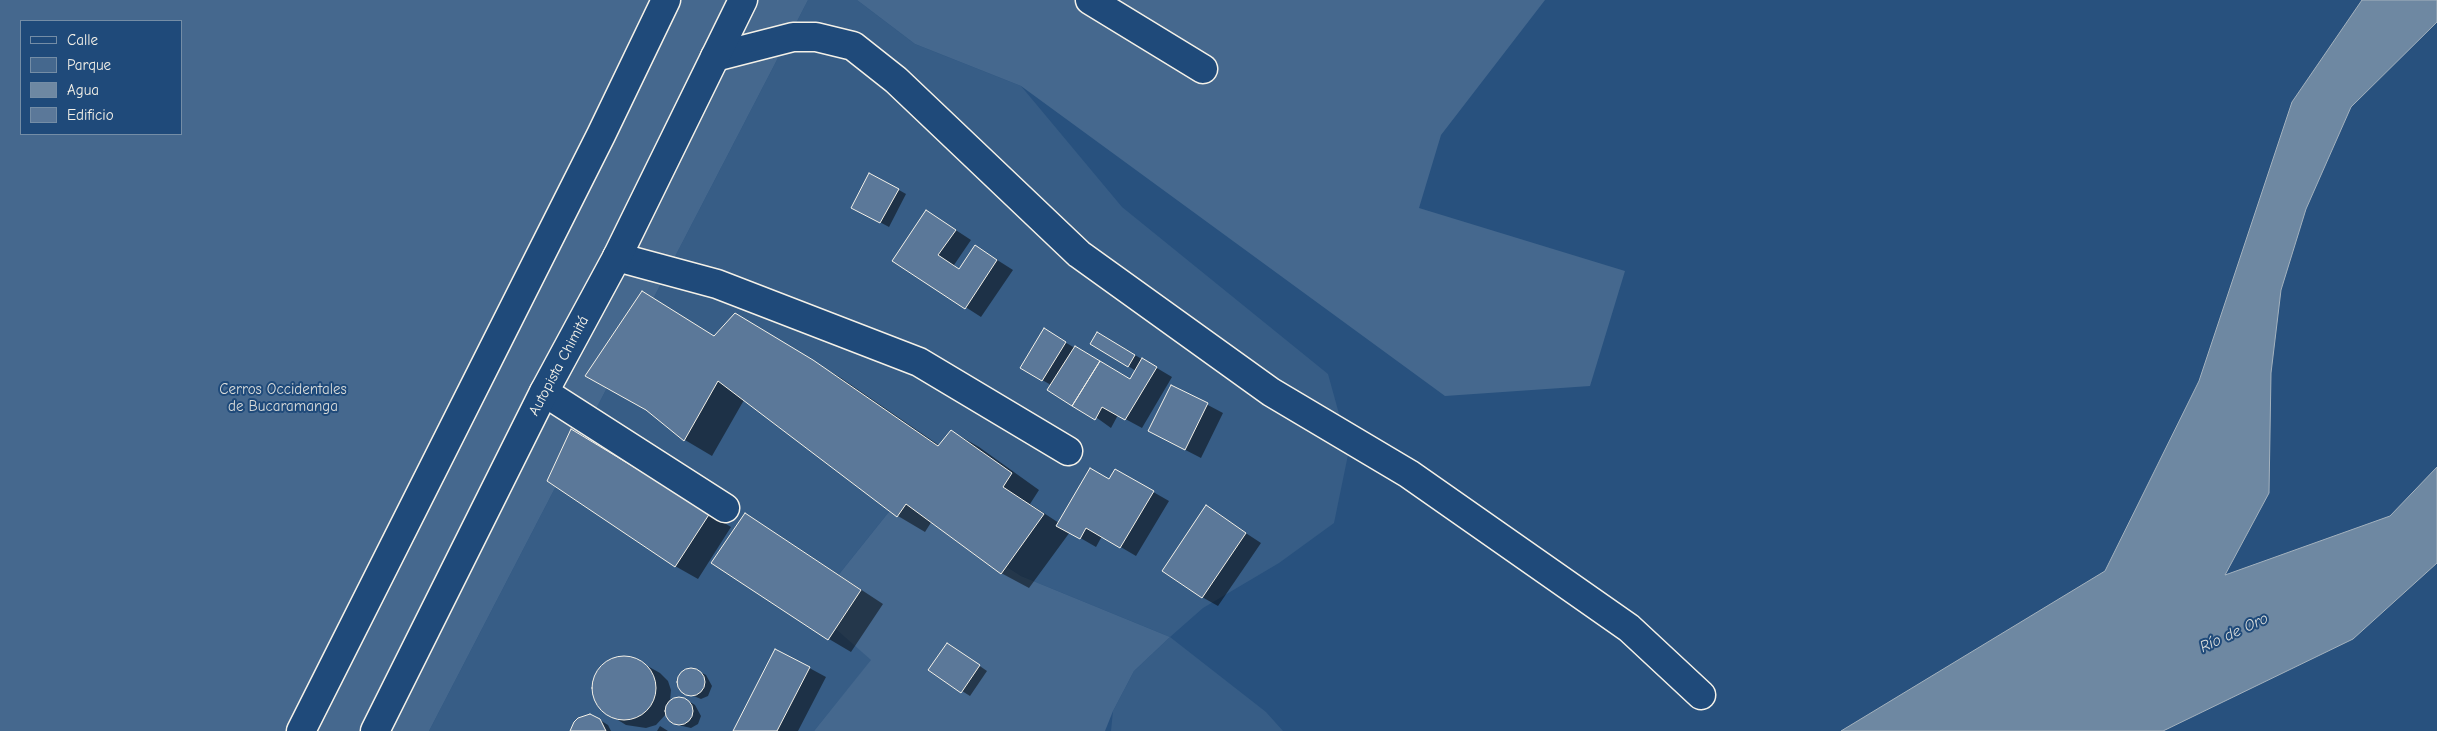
<!DOCTYPE html>
<html>
<head>
<meta charset="utf-8">
<style>
  body { margin:0 }
  #map { position:relative; width:2437px; height:731px; overflow:hidden; background:#28517e; font-family:"Comic Neue",sans-serif }
  canvas { display:block }
  .legend { position:absolute; left:20px; top:20px; width:162px; height:115px; box-sizing:border-box; background:#1f4a7a; border:1px solid #748da6; margin:0; padding:6px 9px; list-style:none; font-size:15px; color:#f4f1e8 }
  .legend li { display:flex; align-items:center; gap:10px; height:25px }
  .legend b { width:25px; border:1px solid #748da6 }
</style>
</head>
<body>
<div id="map">
<canvas width="2437" height="731"></canvas>
<ul class="legend">
<li><b style="height:6px;background:#1f4a7a"></b>Calle</li>
<li><b style="height:14px;background:#45688e"></b>Parque</li>
<li><b style="height:14px;background:#6e88a2"></b>Agua</li>
<li><b style="height:14px;background:#5b7899"></b>Edificio</li>
</ul>
</div>
<script>
const g = document.querySelector('canvas').getContext('2d');
g.lineJoin = 'round';
function fill(path, color) { g.fillStyle = color; g.fill(path, 'evenodd'); }
const toPath = rows => new Path2D(rows.map(r => 'M' + r).join(''));
function strokePath(path, color, width, dash) { g.strokeStyle = color; g.lineWidth = width; g.lineCap = dash ? 'butt' : 'round'; g.setLineDash(dash || []); g.stroke(path); }
function write(font, color, halo, rows, align = 'center') {
  g.font = font + ' "Comic Neue",sans-serif'; g.lineWidth = 4; g.setLineDash([]); g.textBaseline = 'middle'; g.strokeStyle = halo; g.fillStyle = color; for (const [text, x, y, turn = 0] of rows) {
    g.save(); g.translate(x, y); g.rotate((+turn || 0) * Math.PI / 180); g.textAlign = isNaN(turn) ? turn : align; if (halo) g.strokeText(text, 0, 0); g.fillText(text, 0, 0); g.restore();
  }
}
fill(toPath([
  [808,0,857,0,915,44,1021,86,1122,207,1328,374,1349,450,1334,523,1279,563,1203,608,1170,637,1266,712,1283,731,1111,731,1113,711,1134,671,1170,637,1021,576,900,498,812,608,872,660,814,731,429,731]
]), '#375d86');
fill(toPath([
  [0,0,808,0,429,731,0,731],
  [21,21,181,21,181,134,21,134],
  [857,0,1545,0,1441,135,1419,208,1625,271,1590,386,1445,396,1021,86,915,44],
  [900,498,1021,576,1170,637,1134,671,1113,711,1105,731,814,731,871,660,812,608]
]), '#45688e');
const water = toPath([
  [2362,0,2437,0,2437,22,2351,107,2306,209,2281,290,2271,373,2269,493,2225,575,2390,516,2437,467,2437,563,2353,639,2163,731,1841,731,2105,571,2199,381,2292,102,2362,0]
]);
fill(water, '#6e88a2');
strokePath(water, '#a4b2be', 1);
fill(toPath([
  [899,190,906,194,889,227,861,212],
  [942,221,971,240,954,265,960,270,991,256,1013,270,981,317,894,261],
  [1044,330,1130,380,1136,371,1091,343,1098,333,1172,377,1142,428,1118,415,1111,428,1051,385,1021,368],
  [763,331,841,378,940,446,951,431,979,447,1039,490,1030,504,1059,523,1109,480,1115,470,1169,501,1136,556,1102,536,1096,547,1070,532,1029,588,1001,573,932,521,925,532,898,516,744,400,712,456,685,440,648,410,715,337],
  [1172,386,1223,413,1201,458,1166,440],
  [593,443,731,527,698,579,675,566],
  [1206,507,1261,543,1218,606,1202,597],
  [746,514,883,604,851,652,829,639],
  [955,649,987,671,970,696,962,691],
  [776,650,826,677,798,731,734,731],
  [624,657,635,659,660,673,668,681,671,690,670,702,674,699,687,700,695,705,701,716,698,724,691,728,678,725,670,720,667,713,656,725,646,728,626,725,610,715,596,700,594,680,598,671,614,658],
  [689,669,698,671,706,675,712,686,708,696,701,699,684,692,679,685,680,677],
  [600,720,608,725,611,731,572,731],
  [660,726,668,731,657,731]
]), '#0007');
const building = toPath([
  [869,173,899,189,880,223,851,208,869,173],
  [926,210,956,230,938,255,959,269,975,245,997,260,965,309,892,261,926,210],
  [642,291,714,336,735,313,813,360,938,446,951,430,1012,473,1003,487,1044,514,1001,574,906,504,897,517,718,381,684,441,646,410,585,376,642,291],
  [1044,328,1066,342,1042,381,1020,368,1044,328],
  [1097,332,1135,355,1128,367,1090,344,1097,332],
  [1075,346,1100,361,1072,406,1047,390,1075,346],
  [1142,358,1157,367,1125,420,1102,407,1095,420,1072,406,1100,361,1130,379,1142,358],
  [1171,385,1208,403,1185,450,1148,431,1171,385],
  [571,429,710,513,675,567,547,481,571,429],
  [1090,468,1109,479,1115,469,1154,491,1120,548,1086,528,1080,539,1056,526,1090,468],
  [1206,505,1246,533,1202,598,1162,571,1206,505],
  [745,513,861,590,828,640,711,563,745,513],
  [947,643,980,665,961,693,928,670,947,643],
  [775,649,810,667,777,731,733,731,775,649],
  '592 688a32 32 0 1 1 64 0a32 32 0 1 1-64 0Z',
  '677 682a14 14 0 1 1 28 0a14 14 0 1 1-28 0Z',
  '665 711a14 14 0 1 1 28 0a14 14 0 1 1-28 0Z',
  [590,714,600,719,606,731,570,731,574,722,578,718,590,714]
]);
fill(building, '#5b7899');
strokePath(building, '#f4f1e8', 1);
const minor = toPath([
  [1090,0,1203,69],
  [715,57,793,37,816,37,853,46,896,80,1079,254,1271,392,1409,474,1629,628,1701,695],
  [617,257,717,284,919,362,1068,451],
  [544,392,725,508]
]);
const highway = toPath([
  [301,731,601,135,666,0],
  [375,731,544,392,617,257,743,0]
]);
strokePath(minor, '#f4f1e8', 31);
strokePath(highway, '#f4f1e8', 31);
strokePath(minor, '#1f4a7a', 28);
strokePath(highway, '#1f4a7a', 28);
write('15px', '#f4f1e8', '#1f4a7a', [
  ["Autopista Chimitá",559,366,-62]
]);
write('15px', '#dadcda', '#1f4a7a', [
  ["Cerros Occidentales",283,390],
  ["de Bucaramanga",283,407]
]);
write('italic 16px', '#d9dcda', '#1f4a7a', [
  ["Río de Oro",2234,633,-25]
]);
</script>
</body>
</html>
